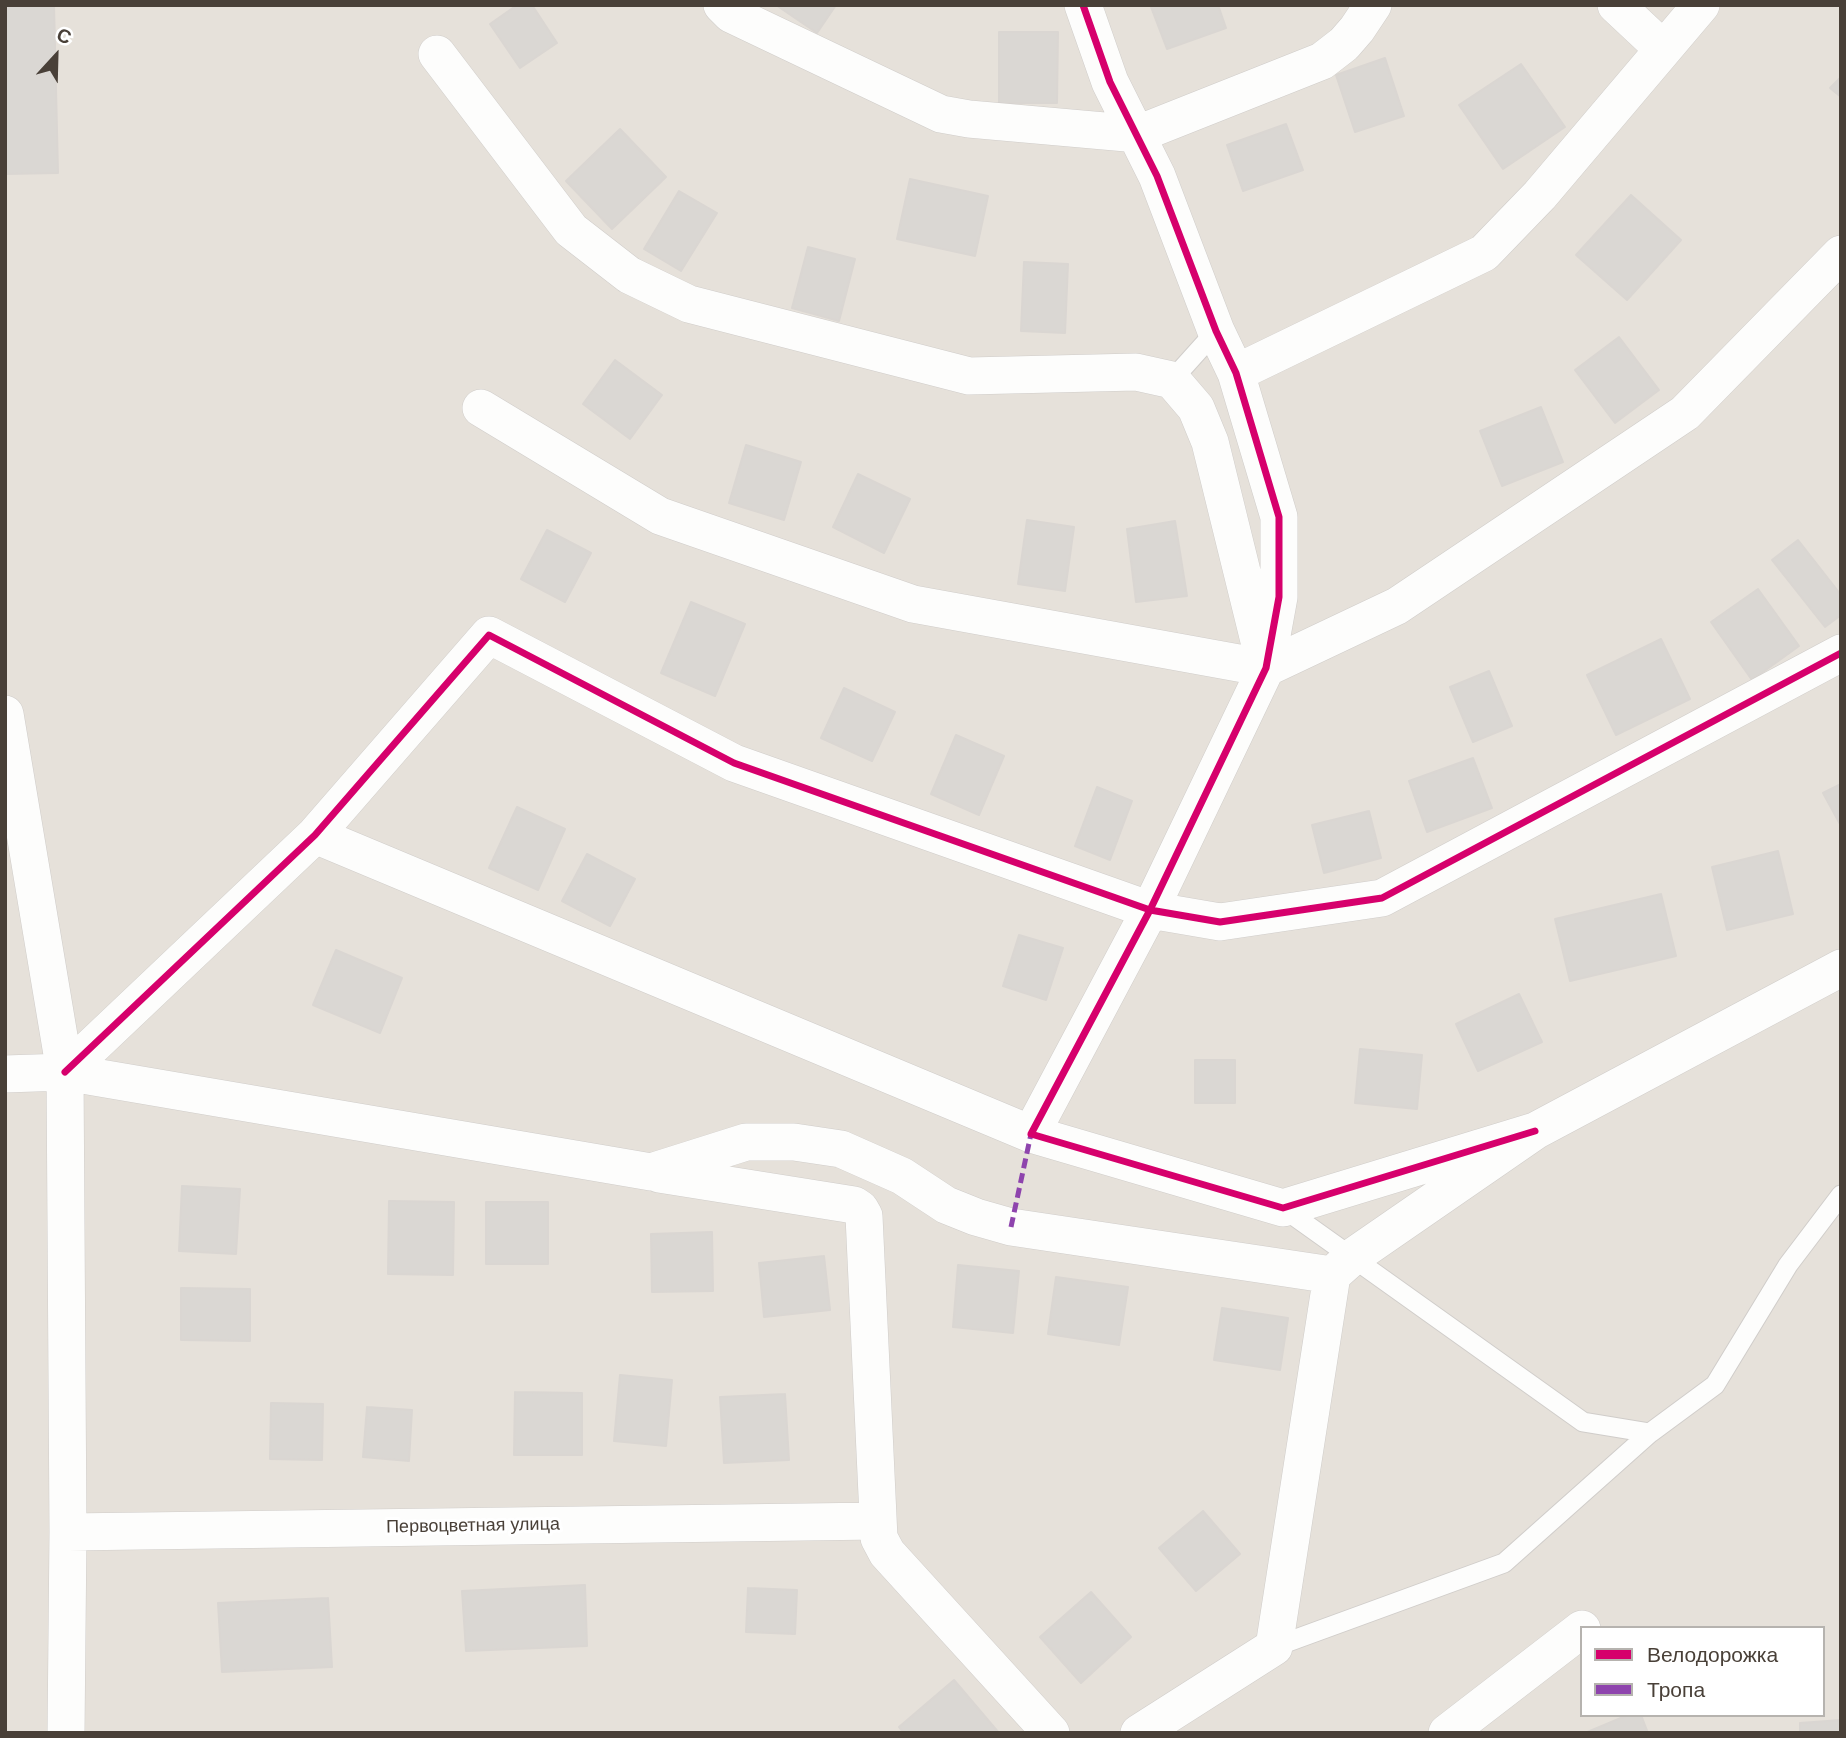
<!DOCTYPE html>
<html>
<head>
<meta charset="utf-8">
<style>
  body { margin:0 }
  #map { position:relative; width:1846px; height:1738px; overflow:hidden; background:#f2f0ed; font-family:Arial,sans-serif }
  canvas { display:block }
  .frame { position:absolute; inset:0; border:7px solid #494038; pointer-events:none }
  .legend { position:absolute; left:1580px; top:1626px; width:245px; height:91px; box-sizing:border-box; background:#fff; border:2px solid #b6b3af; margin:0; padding:9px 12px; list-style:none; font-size:21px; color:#494038 }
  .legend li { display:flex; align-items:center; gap:14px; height:35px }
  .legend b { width:35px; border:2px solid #b6b3af }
  .north { position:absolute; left:21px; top:21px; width:70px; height:70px; -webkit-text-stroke:5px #fff; paint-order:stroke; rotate:22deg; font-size:19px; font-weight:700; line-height:28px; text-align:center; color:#494038 }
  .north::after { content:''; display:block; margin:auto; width:24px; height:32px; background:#494038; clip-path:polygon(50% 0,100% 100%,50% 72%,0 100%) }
</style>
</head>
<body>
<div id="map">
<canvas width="1846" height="1738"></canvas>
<div class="frame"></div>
<ul class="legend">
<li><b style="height:9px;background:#d6006c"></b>Велодорожка</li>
<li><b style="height:9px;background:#8e44ad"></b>Тропа</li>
</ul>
<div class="north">С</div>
</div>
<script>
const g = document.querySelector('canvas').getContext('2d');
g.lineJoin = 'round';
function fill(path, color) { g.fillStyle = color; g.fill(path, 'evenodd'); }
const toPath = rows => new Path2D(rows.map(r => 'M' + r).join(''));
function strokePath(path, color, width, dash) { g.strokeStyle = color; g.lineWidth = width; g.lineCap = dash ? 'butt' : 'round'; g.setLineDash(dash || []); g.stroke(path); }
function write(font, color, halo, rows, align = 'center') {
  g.font = font + ' Arial,sans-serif'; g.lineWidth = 6; g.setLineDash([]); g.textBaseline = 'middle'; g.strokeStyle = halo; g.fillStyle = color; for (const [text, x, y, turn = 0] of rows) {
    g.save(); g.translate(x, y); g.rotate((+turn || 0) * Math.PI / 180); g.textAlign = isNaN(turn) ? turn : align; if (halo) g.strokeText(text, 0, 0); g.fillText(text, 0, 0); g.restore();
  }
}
fill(toPath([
  [5,5,1841,5,1841,1733,5,1733],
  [1582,1628,1823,1628,1823,1715,1582,1715]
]), '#e6e1da');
const building = toPath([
  [5,5,54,5,58,173,5,174,5,5],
  [517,5,532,5,557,43,520,68,490,24,517,5],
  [776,5,836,5,817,33,776,5],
  [1154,5,1218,5,1226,28,1167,49,1151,7,1154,5],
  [999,32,1058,32,1057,103,999,103,999,32],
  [1385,58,1404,116,1355,132,1336,75,1385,58],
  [1521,64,1565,127,1503,169,1459,105,1521,64],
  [1841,77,1841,97,1830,88,1841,77],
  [1286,124,1303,170,1243,191,1227,145,1286,124],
  [620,129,666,177,612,229,566,181,620,129],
  [910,179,988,196,975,256,897,239,910,179],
  [679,191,717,213,681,271,644,249,679,191],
  [1631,195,1681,240,1627,300,1576,255,1631,195],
  [808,247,855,259,839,321,792,308,808,247],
  [1024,262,1068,264,1065,333,1021,331,1024,262],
  [1619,337,1659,390,1615,423,1575,370,1619,337],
  [615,360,662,395,630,439,583,404,615,360],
  [1541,407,1563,462,1502,486,1480,431,1541,407],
  [746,445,801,462,784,520,729,503,746,445],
  [858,474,910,499,884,553,833,527,858,474],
  [1027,520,1074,527,1065,591,1018,584,1027,520],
  [1175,521,1187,596,1136,602,1127,529,1175,521],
  [547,530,591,553,565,602,521,579,547,530],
  [1798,540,1841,595,1841,615,1825,627,1772,560,1798,540],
  [1758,589,1799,646,1752,680,1711,622,1758,589],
  [691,602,745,624,715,696,661,673,691,602],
  [1661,639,1690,699,1616,735,1587,675,1661,639],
  [1489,671,1512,726,1473,742,1450,687,1489,671],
  [844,688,895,712,872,761,821,738,844,688],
  [956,735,1004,756,979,815,931,794,956,735],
  [1473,758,1492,808,1427,832,1409,781,1473,758],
  [1841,784,1841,826,1823,793,1841,784],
  [1097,787,1132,801,1110,860,1075,846,1097,787],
  [517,807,565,829,538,890,489,868,517,807],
  [1369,811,1381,858,1324,873,1312,825,1369,811],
  [1778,851,1793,914,1727,930,1712,867,1778,851],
  [587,854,635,879,610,926,562,901,587,854],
  [1661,894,1676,956,1570,981,1555,919,1661,894],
  [1019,935,1063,948,1046,1000,1003,986,1019,935],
  [336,950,402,978,380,1033,313,1005,336,950],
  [1519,994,1542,1042,1478,1071,1456,1024,1519,994],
  [1360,1049,1422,1055,1417,1109,1355,1103,1360,1049],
  [1195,1060,1235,1060,1235,1103,1195,1103,1195,1060],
  [182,1186,240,1189,236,1254,179,1251,182,1186],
  [389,1201,454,1202,453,1275,388,1274,389,1201],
  [486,1202,548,1202,548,1264,486,1264,486,1202],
  [712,1232,713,1291,652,1292,651,1234,712,1232],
  [824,1256,830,1310,764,1317,759,1263,824,1256],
  [958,1265,1019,1271,1013,1333,953,1327,958,1265],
  [1056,1277,1128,1287,1119,1345,1048,1334,1056,1277],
  [181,1288,250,1289,250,1341,181,1340,181,1288],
  [1222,1308,1288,1318,1280,1370,1214,1360,1222,1308],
  [620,1375,672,1380,666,1446,614,1441,620,1375],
  [515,1392,582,1393,582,1455,514,1455,515,1392],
  [785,1394,789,1460,724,1463,720,1397,785,1394],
  [271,1403,323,1404,322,1460,270,1459,271,1403],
  [367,1407,412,1410,409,1461,363,1457,367,1407],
  [1203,1511,1240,1554,1196,1591,1159,1548,1203,1511],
  [585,1585,587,1646,466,1651,462,1591,585,1585],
  [748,1588,797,1590,795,1634,746,1632,748,1588],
  [1091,1592,1131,1637,1081,1683,1040,1637,1091,1592],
  [328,1598,332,1667,222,1672,218,1603,328,1598],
  [954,1680,999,1733,904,1733,899,1727,954,1680],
  [1628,1715,1641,1715,1648,1733,1585,1733,1628,1715],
  [1841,1720,1841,1733,1800,1733,1800,1723,1841,1720]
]);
fill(building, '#dad7d3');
strokePath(building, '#dad6d2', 2);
const lane = toPath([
  [1172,380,1216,331],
  [1283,1208,1583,1422,1650,1433],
  [1274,1647,1504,1563,1650,1433,1715,1385,1788,1265,1841,1195]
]);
const street = toPath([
  [722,5,731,14,941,114,969,119,1138,134,1322,61,1344,44,1357,29,1373,5],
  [1616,5,1663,49],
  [437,54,571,230,629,275,689,304,969,376,1136,372,1172,380,1196,408,1210,442,1263,657],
  [1236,373,1484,253,1540,195,1701,5],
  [481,408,660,516,913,604,1266,668,1397,606,1685,413,1841,254],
  [5,714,65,1072,68,1532,66,1733],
  [315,835,1031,1134],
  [65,1072,315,835,489,635,734,763,1150,910,1266,668,1279,597,1279,517,1236,373,1216,331,1157,176,1110,82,1083,5],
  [5,1074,65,1072,651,1172,746,1142,794,1142,841,1149,902,1176,946,1205,976,1217,1011,1227,1332,1275],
  [1535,1131,1283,1208,1031,1134,1150,910,1220,922,1382,898,1841,653],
  [659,1174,854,1205,860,1209,864,1216,879,1538,887,1553,1051,1733],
  [68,1532,878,1521],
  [1139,1733,1274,1647,1332,1275,1351,1258,1535,1131,1841,968],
  [1447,1733,1582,1629]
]);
strokePath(lane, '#d0cdca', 21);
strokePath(street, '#d0cdca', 38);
strokePath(lane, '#fdfdfc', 19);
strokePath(street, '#fdfdfc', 37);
strokePath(toPath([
  [1011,1227,1031,1134]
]), '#8e44ad', 5, [10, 5]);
strokePath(toPath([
  [65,1072,315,835,489,635,734,763,1150,910,1266,668,1279,597,1279,517,1236,373,1216,331,1157,176,1110,82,1083,5],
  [1535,1131,1283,1208,1031,1134,1150,910,1220,922,1382,898,1841,653]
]), '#d6006c', 7);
write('18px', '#494038', '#fff', [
  ["Первоцветная улица",473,1526,-1]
]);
</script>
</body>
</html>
